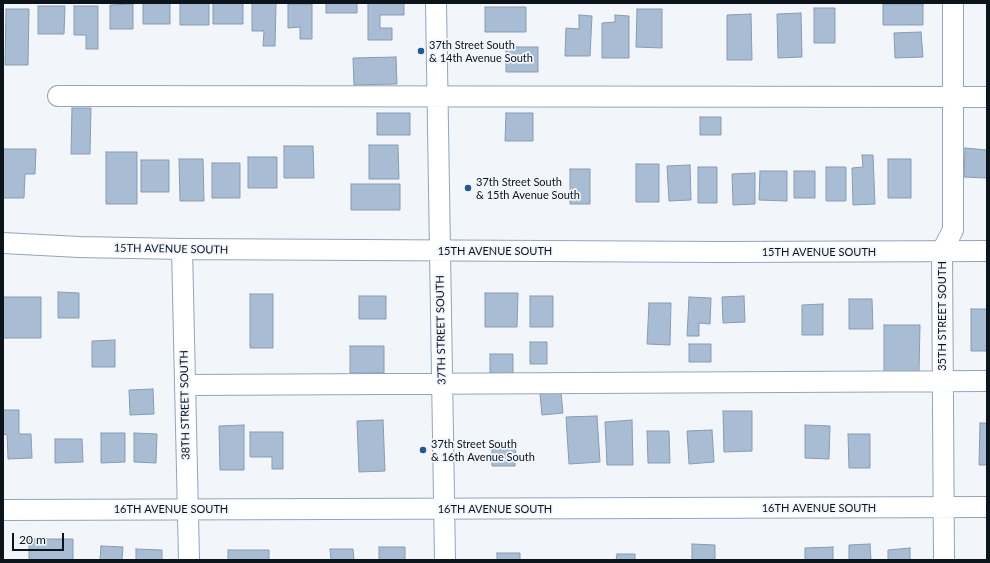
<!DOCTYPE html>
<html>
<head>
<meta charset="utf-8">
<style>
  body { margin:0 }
  #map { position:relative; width:990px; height:563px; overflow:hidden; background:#f2f6fb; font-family:Lato,sans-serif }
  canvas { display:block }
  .frame { position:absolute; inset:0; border:4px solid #0b131b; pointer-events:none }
  .scale { position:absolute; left:12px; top:533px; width:52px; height:18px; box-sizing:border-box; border:2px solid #0b131b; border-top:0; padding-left:5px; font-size:12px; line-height:14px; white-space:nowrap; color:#0b131b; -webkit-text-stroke:3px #f2f6fb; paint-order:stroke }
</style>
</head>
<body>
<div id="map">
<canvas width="990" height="563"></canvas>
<div class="frame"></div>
<div class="scale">20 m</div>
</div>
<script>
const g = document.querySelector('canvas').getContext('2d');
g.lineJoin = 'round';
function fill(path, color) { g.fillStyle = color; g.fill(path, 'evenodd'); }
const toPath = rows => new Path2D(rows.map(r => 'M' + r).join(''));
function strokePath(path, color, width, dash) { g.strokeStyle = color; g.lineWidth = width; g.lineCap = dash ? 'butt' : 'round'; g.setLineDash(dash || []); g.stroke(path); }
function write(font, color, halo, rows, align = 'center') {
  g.font = font + ' Lato,sans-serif'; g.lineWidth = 3.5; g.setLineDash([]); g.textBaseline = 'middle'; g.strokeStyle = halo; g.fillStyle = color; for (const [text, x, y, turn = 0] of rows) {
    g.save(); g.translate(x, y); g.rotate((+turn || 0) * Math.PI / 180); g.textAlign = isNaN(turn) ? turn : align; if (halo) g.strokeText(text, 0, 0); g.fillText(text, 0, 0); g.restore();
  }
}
const building = toPath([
  [143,3,170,3,170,24,143,24,143,3],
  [180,3,209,3,209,25,180,25,180,3],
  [213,3,243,3,243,24,213,24,213,3],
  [252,3,276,3,275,46,263,46,264,31,252,31,252,3],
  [326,3,357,3,357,13,326,13,326,3],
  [368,3,404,3,404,15,380,15,380,28,392,28,392,40,368,40,368,3],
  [133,4,133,29,110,29,110,5,133,4],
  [288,4,312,4,312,39,300,39,300,27,288,28,288,4],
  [883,4,923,4,923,25,883,25,883,4],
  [38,6,65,6,64,34,38,34,38,6],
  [74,6,98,6,98,49,86,49,86,35,74,35,74,6],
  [485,7,526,7,526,32,485,32,485,7],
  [814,8,835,8,835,43,814,43,814,8],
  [6,9,29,9,28,65,5,65,6,9],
  [637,9,662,9,662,48,636,47,637,9],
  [801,13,802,57,778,58,777,14,801,13],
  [751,14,752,60,727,60,727,15,751,14],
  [579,15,592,16,590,56,565,56,566,28,579,29,579,15],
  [615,15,629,16,629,58,602,58,602,23,615,22,615,15],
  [921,32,923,57,895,58,894,33,921,32],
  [506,47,538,47,538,72,506,72,506,47],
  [396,57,397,84,354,85,353,58,396,57],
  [72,108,91,108,90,154,71,154,72,108],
  [377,113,410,113,410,135,377,135,377,113],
  [506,113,533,113,533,141,505,141,506,113],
  [700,117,721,117,721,135,700,135,700,117],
  [369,145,398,145,399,179,369,179,369,145],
  [284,146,313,146,314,178,284,178,284,146],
  [965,148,987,150,987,178,964,177,965,148],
  [3,149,36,149,35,174,25,174,24,198,3,198,3,149],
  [106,152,137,152,137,204,106,204,106,152],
  [862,155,873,155,875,204,853,205,852,168,863,167,862,155],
  [248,157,277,157,277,188,248,188,248,157],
  [179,159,203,159,204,201,180,201,179,159],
  [888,159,911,159,911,198,888,198,888,159],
  [141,160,169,160,169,192,141,192,141,160],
  [212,163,240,163,240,198,212,198,212,163],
  [636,164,659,164,659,202,636,202,636,164],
  [690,165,691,200,669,201,667,166,690,165],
  [698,167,717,167,717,203,698,203,698,167],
  [826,167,846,167,846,201,826,201,826,167],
  [570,169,590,169,590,204,570,204,570,169],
  [760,171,787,171,787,201,759,200,760,171],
  [794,171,815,171,815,198,794,198,794,171],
  [755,173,755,204,733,205,732,174,755,173],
  [351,184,400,184,400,210,351,210,351,184],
  [58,292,79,293,79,318,58,318,58,292],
  [485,293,518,293,517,327,485,327,485,293],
  [250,294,273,294,273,348,250,348,250,294],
  [359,296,386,296,386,319,359,319,359,296],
  [530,296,553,296,553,327,530,327,530,296],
  [744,296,745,322,723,323,722,297,744,296],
  [3,297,41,297,41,338,3,338,3,297],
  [689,297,711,298,710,324,699,323,699,336,687,336,689,297],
  [849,299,872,299,873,329,849,329,849,299],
  [649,303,671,303,670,345,647,344,649,303],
  [823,304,823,335,802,335,802,305,823,304],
  [971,309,987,309,987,351,971,351,971,309],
  [884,325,920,325,919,372,884,372,884,325],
  [115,340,115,367,92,367,92,341,115,340],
  [530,342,547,342,547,364,530,364,530,342],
  [689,344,711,344,711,362,689,362,689,344],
  [350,346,384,346,384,373,350,373,350,346],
  [490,354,513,354,513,376,490,376,490,354],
  [153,389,154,414,130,415,129,390,153,389],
  [561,392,563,413,542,415,540,394,561,392],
  [3,410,19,410,19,434,31,434,32,458,8,459,7,434,3,435,3,410],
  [723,411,752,411,752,451,724,452,723,411],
  [597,416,600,462,569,464,566,417,597,416],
  [383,420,385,471,359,472,357,421,383,420],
  [632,420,633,465,607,465,605,422,632,420],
  [980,423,987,423,987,465,979,465,980,423],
  [244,425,244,470,220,470,219,426,244,425],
  [805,425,830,426,829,459,805,458,805,425],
  [712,430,714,462,689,464,687,431,712,430],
  [647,431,669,431,670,463,648,463,647,431],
  [250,432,283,432,283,469,272,469,272,457,250,457,250,432],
  [101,433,125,433,125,462,101,463,101,433],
  [134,433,157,434,156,463,134,462,134,433],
  [848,434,870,434,870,468,849,468,848,434],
  [55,439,82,439,83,462,55,463,55,439],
  [492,441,516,442,515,466,492,466,492,441],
  [29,539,73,539,73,560,29,560,29,539],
  [692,544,715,545,715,560,692,560,692,544],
  [870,544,871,560,849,560,849,545,870,544],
  [101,546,123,547,122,560,100,560,101,546],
  [379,547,405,547,405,560,379,560,379,547],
  [833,547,833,560,805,560,805,548,833,547],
  [910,548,910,560,888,560,888,550,910,548],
  [136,549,162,550,162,560,136,560,136,549],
  [330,549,353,549,354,560,331,560,330,549],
  [228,550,269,550,269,560,228,560,228,550],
  [497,553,520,553,520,560,497,560,497,553],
  [617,554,635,554,635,560,616,560,617,554]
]);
fill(building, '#a8bcd4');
strokePath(building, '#879bb2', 1);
const minor = toPath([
  [436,3,445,560],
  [58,96,987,97],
  [3,243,79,247,182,249,723,252,987,251],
  [182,249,189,560],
  [185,385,987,381],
  [3,510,987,507],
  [944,560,942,251,953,230,953,3]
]);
strokePath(minor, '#91a5bc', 22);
strokePath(minor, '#fff', 20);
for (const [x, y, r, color] of [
  [421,51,4,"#235991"],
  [468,188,4,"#235991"],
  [423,450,4,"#235991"]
]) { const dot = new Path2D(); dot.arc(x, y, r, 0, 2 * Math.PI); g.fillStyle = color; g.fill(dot); strokePath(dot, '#f2f6fb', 1.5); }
write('11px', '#0b131b', '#f2f6fb', [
  ["37th Street South",429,45],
  ["& 14th Avenue South",429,58],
  ["37th Street South",476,182],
  ["& 15th Avenue South",476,195],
  ["37th Street South",431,444],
  ["& 16th Avenue South",431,457]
], 'left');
write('11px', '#0b131b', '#f2f6fb', [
  ["15TH AVENUE SOUTH",171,249,1],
  ["15TH AVENUE SOUTH",495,251],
  ["15TH AVENUE SOUTH",819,252],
  ["35TH STREET SOUTH",942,316,-90],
  ["37TH STREET SOUTH",441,330,-91],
  ["38TH STREET SOUTH",185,405,-91],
  ["16TH AVENUE SOUTH",819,508],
  ["16TH AVENUE SOUTH",171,509],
  ["16TH AVENUE SOUTH",495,509]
]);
</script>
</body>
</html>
